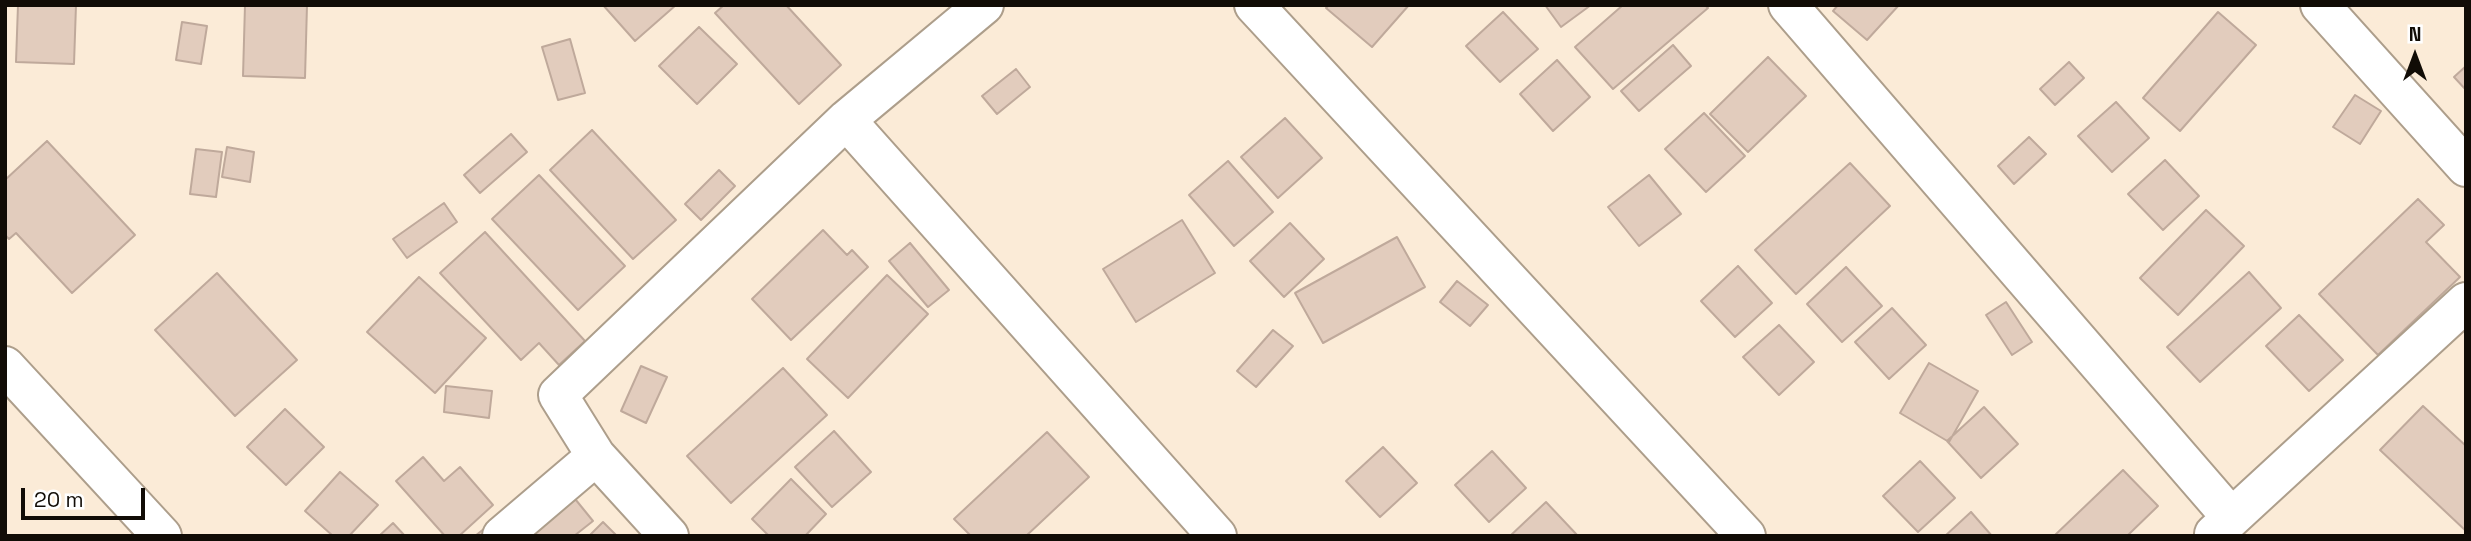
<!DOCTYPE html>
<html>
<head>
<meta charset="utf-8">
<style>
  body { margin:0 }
  #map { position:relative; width:2471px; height:541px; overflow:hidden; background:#fbebd7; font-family:"Space Grotesk",sans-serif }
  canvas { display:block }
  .frame { position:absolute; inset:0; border:7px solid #110c06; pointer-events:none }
  .north { position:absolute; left:2380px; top:21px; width:70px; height:70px; -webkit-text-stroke:5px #fff; paint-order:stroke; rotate:0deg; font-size:19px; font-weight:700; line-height:28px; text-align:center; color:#110c06 }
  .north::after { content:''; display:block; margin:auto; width:24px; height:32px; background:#110c06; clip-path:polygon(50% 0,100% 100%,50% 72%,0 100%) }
  .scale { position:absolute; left:21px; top:488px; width:124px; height:32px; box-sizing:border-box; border:4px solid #110c06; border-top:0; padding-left:9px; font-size:21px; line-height:24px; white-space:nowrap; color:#110c06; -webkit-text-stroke:5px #fff; paint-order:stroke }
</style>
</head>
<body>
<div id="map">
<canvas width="2471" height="541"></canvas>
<div class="frame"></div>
<div class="north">N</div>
<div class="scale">20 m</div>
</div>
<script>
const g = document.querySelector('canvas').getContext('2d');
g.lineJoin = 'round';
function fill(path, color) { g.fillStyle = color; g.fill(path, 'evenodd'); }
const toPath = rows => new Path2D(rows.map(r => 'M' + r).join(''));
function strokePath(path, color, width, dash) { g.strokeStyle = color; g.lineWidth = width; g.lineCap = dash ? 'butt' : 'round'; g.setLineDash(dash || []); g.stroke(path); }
const building = toPath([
  [18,5,76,5,74,64,16,62,18,5],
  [245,5,307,5,305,78,243,76,245,5],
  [603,5,676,5,635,41,603,5],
  [724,5,786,5,841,65,799,104,715,13,724,5],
  [1329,5,1409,5,1372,47,1326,8,1329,5],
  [1545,5,1591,5,1561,27,1545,5],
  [1623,5,1705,5,1708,8,1613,89,1575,47,1623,5],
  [1838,5,1899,5,1867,40,1833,11,1838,5],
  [1503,12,1538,49,1500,82,1466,46,1503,12],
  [2218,12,2256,45,2180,131,2143,98,2218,12],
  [182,22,207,26,201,64,176,60,182,22],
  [699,27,737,64,697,104,659,66,699,27],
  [570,39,585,93,558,100,542,47,570,39],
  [1673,45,1691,66,1639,111,1621,91,1673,45],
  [1768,57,1806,96,1748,152,1710,114,1768,57],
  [1557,60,1590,97,1553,131,1520,94,1557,60],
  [2069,62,2084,78,2055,105,2040,89,2069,62],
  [2466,66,2466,90,2454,77,2466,66],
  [1016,69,1030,87,997,114,982,96,1016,69],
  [2355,95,2381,111,2360,144,2333,127,2355,95],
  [2116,102,2149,138,2112,172,2078,136,2116,102],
  [1704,113,1745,156,1706,192,1665,149,1704,113],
  [1285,118,1322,158,1278,198,1241,157,1285,118],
  [592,130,676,220,633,259,550,170,592,130],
  [511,134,527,152,480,193,464,175,511,134],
  [2029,137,2046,154,2014,184,1998,166,2029,137],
  [47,141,135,235,72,293,16,233,9,239,5,235,5,180,47,141],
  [227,147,254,152,250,182,222,177,227,147],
  [196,149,222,152,216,197,190,194,196,149],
  [2165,160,2199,196,2163,230,2128,194,2165,160],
  [1228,161,1273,212,1234,246,1189,195,1228,161],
  [1850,163,1890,206,1796,294,1755,250,1850,163],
  [719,170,735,186,701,220,685,204,719,170],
  [539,175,625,266,578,310,492,219,539,175],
  [1649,175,1681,214,1639,246,1608,207,1649,175],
  [2418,199,2444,225,2426,242,2460,277,2378,355,2319,294,2418,199],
  [444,203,457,222,407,258,393,239,444,203],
  [2206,210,2244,246,2178,315,2140,278,2206,210],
  [1182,220,1215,273,1136,322,1103,269,1182,220],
  [1290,223,1324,259,1284,297,1250,261,1290,223],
  [823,230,847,255,852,250,868,267,791,340,752,299,823,230],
  [485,232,585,341,559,365,539,343,521,360,440,273,485,232],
  [1397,237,1425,287,1323,343,1295,293,1397,237],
  [910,243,949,290,928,307,889,261,910,243],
  [1738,266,1772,303,1735,337,1701,301,1738,266],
  [1846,267,1882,306,1842,342,1807,304,1846,267],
  [2249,272,2281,308,2200,382,2167,347,2249,272],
  [217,273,297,360,235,416,155,330,217,273],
  [887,275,928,314,848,398,807,359,887,275],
  [419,277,486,338,435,393,367,332,419,277],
  [1457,281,1488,305,1470,326,1440,302,1457,281],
  [2006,302,2032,342,2012,355,1986,315,2006,302],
  [1892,308,1926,345,1889,379,1855,342,1892,308],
  [2299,315,2343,360,2309,391,2266,346,2299,315],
  [1779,325,1814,362,1779,395,1743,357,1779,325],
  [1273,330,1293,346,1256,387,1237,371,1273,330],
  [1929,363,1978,391,1949,442,1900,413,1929,363],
  [641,366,667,377,646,423,621,411,641,366],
  [783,368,827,415,731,503,687,456,783,368],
  [446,386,492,391,489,418,444,412,446,386],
  [2423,406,2466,446,2466,531,2380,450,2423,406],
  [1984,407,2018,444,1981,478,1947,441,1984,407],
  [285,409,324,447,286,485,247,447,285,409],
  [834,431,871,472,832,507,795,467,834,431],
  [1047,432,1089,477,1026,536,971,536,954,519,1047,432],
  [1383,447,1417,483,1380,517,1346,481,1383,447],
  [1492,451,1526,488,1489,522,1455,485,1492,451],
  [423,457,444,481,460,467,493,505,459,536,445,536,396,481,423,457],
  [1920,461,1955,498,1918,532,1883,496,1920,461],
  [2123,470,2158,506,2127,536,2054,536,2123,470],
  [340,472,378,505,349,536,333,536,305,511,340,472],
  [554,473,593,521,574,536,475,536,554,473],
  [791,479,826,514,805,536,769,536,752,519,791,479],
  [1546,502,1578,536,1510,536,1546,502],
  [1971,512,1992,536,1945,536,1971,512],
  [603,522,617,536,589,536,603,522],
  [393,523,405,536,379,536,393,523]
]);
fill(building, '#e2ccbd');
strokePath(building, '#bfa99b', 2);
const minor = toPath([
  [1254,5,1746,536],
  [1788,5,2231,517],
  [2320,5,2466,167],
  [846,120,1217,536],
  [5,366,162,536],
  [2214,534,2466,302],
  [502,536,596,456],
  [669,536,596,456,558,395,846,120,984,5]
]);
strokePath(minor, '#ad9e8b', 42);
strokePath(minor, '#fff', 38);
</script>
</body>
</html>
